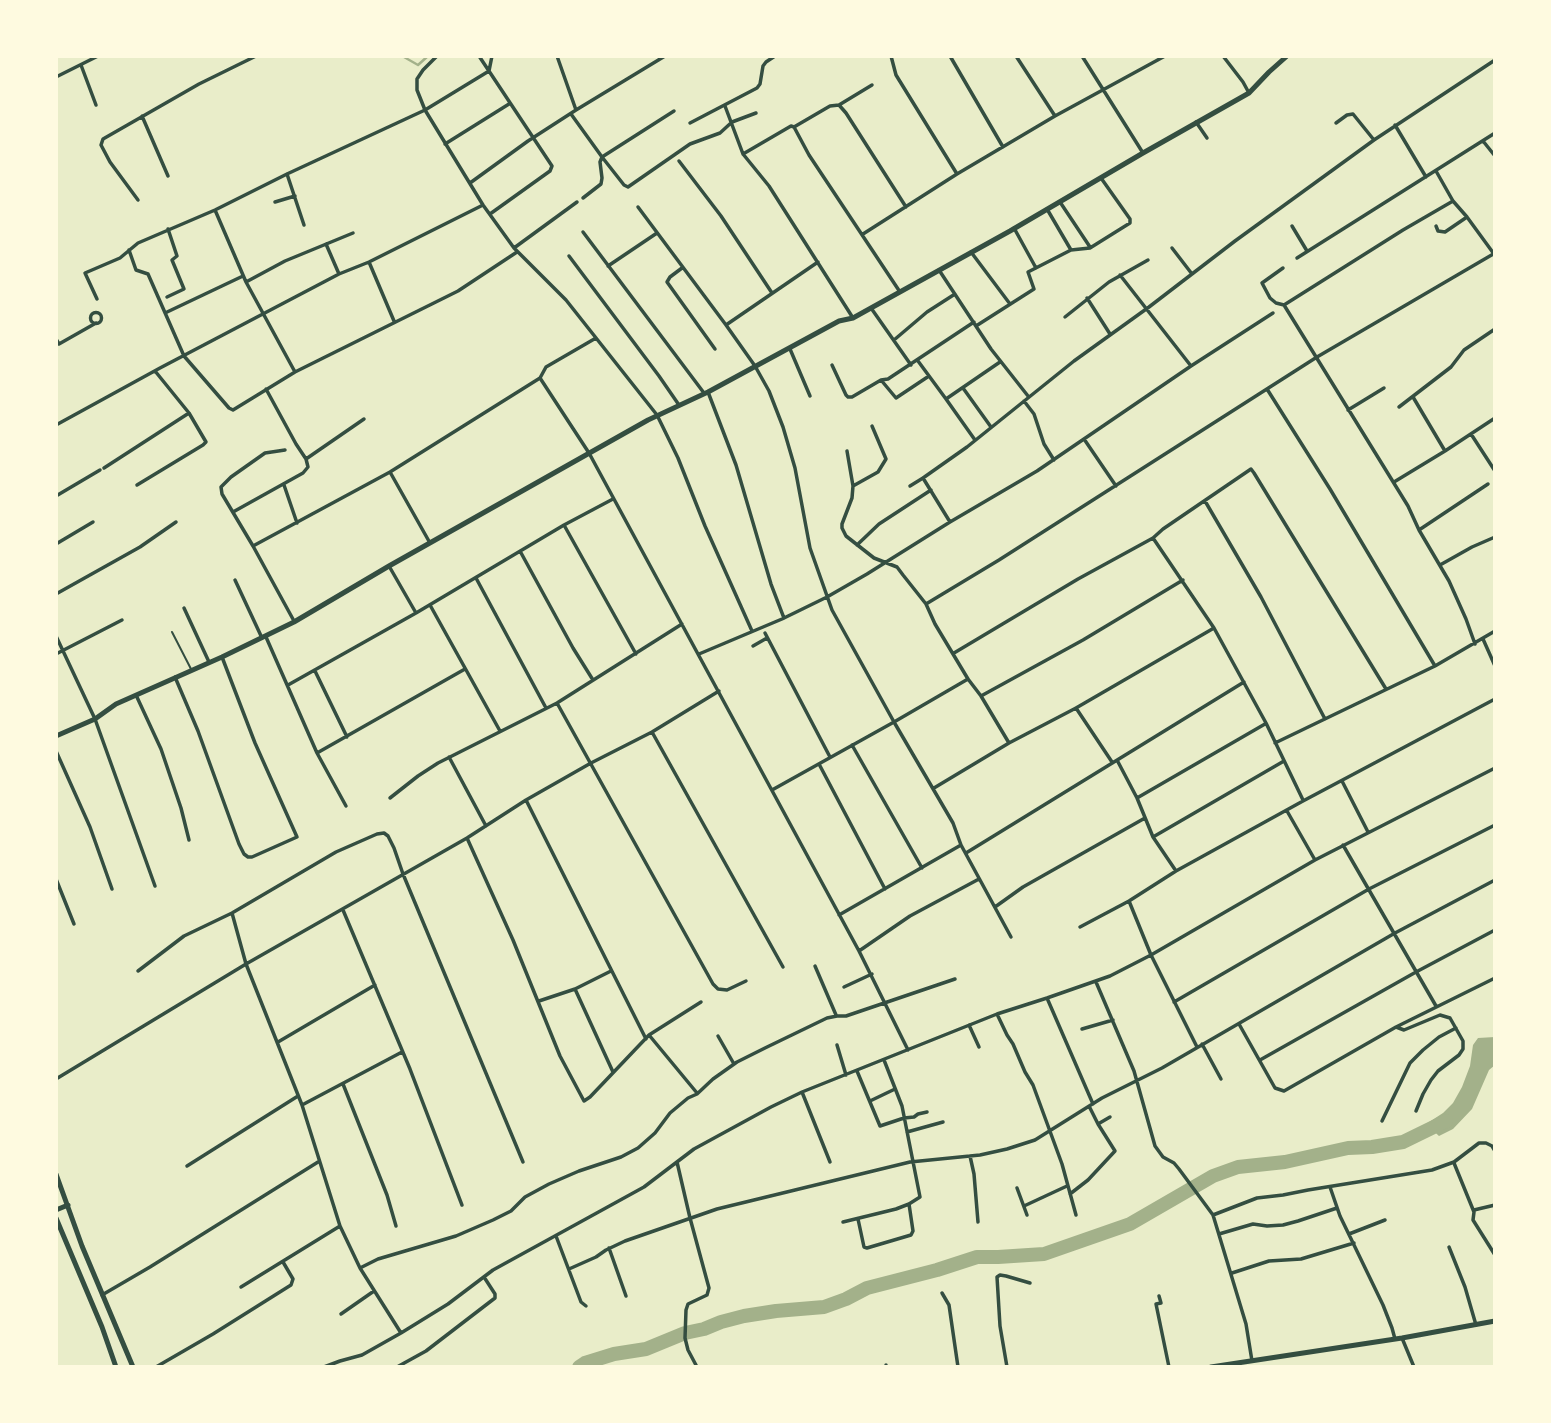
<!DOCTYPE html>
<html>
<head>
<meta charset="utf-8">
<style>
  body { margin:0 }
  #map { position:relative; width:1551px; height:1423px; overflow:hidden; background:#e9edc9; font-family:"DM Sans",sans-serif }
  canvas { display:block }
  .frame { position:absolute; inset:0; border:58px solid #fefae0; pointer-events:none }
</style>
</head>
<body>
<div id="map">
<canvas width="1551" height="1423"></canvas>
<div class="frame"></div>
</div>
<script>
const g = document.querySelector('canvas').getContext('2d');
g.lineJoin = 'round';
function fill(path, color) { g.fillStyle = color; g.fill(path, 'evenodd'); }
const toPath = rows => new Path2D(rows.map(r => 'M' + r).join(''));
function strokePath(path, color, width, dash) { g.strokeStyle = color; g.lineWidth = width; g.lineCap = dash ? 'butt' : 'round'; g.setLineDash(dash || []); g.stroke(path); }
fill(toPath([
  [1495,1037,1495,1065,1489,1070,1472,1109,1453,1129,1439,1136,1426,1124,1443,1113,1453,1103,1462,1087,1470,1066,1473,1045,1478,1038]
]), '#a3b18a');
strokePath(toPath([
  [404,57,418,65,428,56]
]), '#a3b18a', 2.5);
strokePath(toPath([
  [579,1367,585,1363,614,1354,646,1349,685,1333,704,1329,721,1322,744,1316,776,1311,824,1307,846,1299,867,1288,937,1270,977,1257,998,1257,1044,1254,1130,1224,1213,1176,1238,1167,1285,1162,1348,1148,1372,1147,1403,1142,1446,1121]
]), '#a3b18a', 14);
strokePath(toPath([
  [172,632,191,669]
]), '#344e41', 2);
strokePath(toPath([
  [437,56,423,70,417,79,417,90,425,110,483,205,514,248,566,300,657,415,678,458,705,526,752,631],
  [479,56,552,166,550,171,490,214],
  [557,56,576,110],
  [891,56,896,75,957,174],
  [950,56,1003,147],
  [1016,56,1055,116],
  [1082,56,1143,153],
  [1223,56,1243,82,1249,93],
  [81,65,96,105],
  [56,77,98,56],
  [839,105,872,85],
  [725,106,743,154,769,186,853,318],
  [571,114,602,157,624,185,628,187,690,144,720,133,732,122,756,113],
  [142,116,168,176],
  [1196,122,1207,138],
  [690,123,757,88,760,84,763,66,766,62,775,56],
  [1336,123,1347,115,1353,114,1374,140],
  [1395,125,1426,177],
  [794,127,809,155,900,292],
  [1483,141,1495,156],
  [445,144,509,104],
  [743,154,791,126,794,127,830,106,839,105,846,113,906,207],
  [679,161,721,216,772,293],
  [1436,171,1453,201],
  [287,174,304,225],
  [470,183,528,141,576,110,665,56],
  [583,198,601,184,602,178,600,162,602,157,674,111],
  [138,200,110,162,101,145,103,139,199,84,256,56],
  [275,202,295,196],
  [1060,202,1090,247],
  [638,207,726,325,755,366,769,391,783,427,795,468,810,548,832,610,894,722,953,823,961,845,1011,937],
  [1047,209,1071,250],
  [215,210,246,282,295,372],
  [1292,226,1307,251],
  [1436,226,1438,231,1445,232,1467,217],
  [1014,228,1036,268],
  [583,232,704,393],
  [863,234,957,174,1055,116,1165,56],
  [326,244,339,274],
  [514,248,577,202],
  [1172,248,1192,274],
  [129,250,136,270,148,274,184,356,229,408,233,410,295,372,458,291,517,252],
  [971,252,1010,304],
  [569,256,659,376,679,405],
  [1297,258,1495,133],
  [369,262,394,321],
  [608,266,657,233],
  [682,268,670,277,667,282,715,349],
  [1283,268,1262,283,1270,298,1276,303,1284,305,1408,506,1419,530,1449,581,1466,619,1475,644],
  [939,270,991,349,1028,396],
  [1120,275,1191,366],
  [246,282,285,261,353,233],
  [167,297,184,289,172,260,177,256,168,229],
  [1087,298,1110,334],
  [97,299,85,273,120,258,138,243,215,210,287,174,425,110,489,71,492,56],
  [1284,305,1403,230,1453,201,1467,217,1494,254],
  [871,308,911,365],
  '90.5 318a5.5 5.5 0 1 1 11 0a5.5 5.5 0 1 1-11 0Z',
  [165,313,243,276],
  [1065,317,1109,282,1148,260],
  [726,325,818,262],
  [976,326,1034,289,1028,272,1071,250,1090,248,1130,223,1130,219,1101,178],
  [56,339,59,344,96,323],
  [894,340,927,312,955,294],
  [790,349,810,396],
  [918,361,946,399,1000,362],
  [832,365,846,395,848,397,852,397,881,380,888,379,974,322],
  [540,378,589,453,859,951,908,1050],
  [881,380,896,398,929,376],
  [963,388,991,427],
  [1267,389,1330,489,1435,666],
  [708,392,736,465,771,584,784,618],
  [1413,397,1445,451],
  [946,399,975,440],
  [1024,401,1034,414,1044,444,1054,460],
  [1399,407,1451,367,1464,350,1495,329],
  [1348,410,1384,388],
  [56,425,160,368,339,274,369,262,483,205],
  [1471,434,1495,471],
  [1084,439,1116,486],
  [847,451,853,486,852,498,842,524,842,528,846,536,874,558,897,567,903,575,926,604,935,624,968,679,981,696,1009,743],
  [306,459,364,419],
  [104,468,189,413],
  [390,472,430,543],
  [1394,482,1445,451,1495,418],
  [137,485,203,445,206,442,189,413,155,371],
  [284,485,297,523],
  [853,486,878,472,886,459,872,426],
  [910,486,923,478],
  [56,496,100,470],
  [1205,501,1261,597,1325,719],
  [233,512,303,473,308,467,306,459,296,444,266,389],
  [950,522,923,478,967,447,1074,361,1149,307,1235,241,1374,140,1495,60],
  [564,525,636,654],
  [1419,530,1488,484],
  [1153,538,1214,628,1266,723,1303,800],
  [56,544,93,522],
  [857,545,879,524,931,490],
  [253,546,222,494,221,487,231,477,265,453,285,450],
  [520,551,573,648,593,680],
  [1440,565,1472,547,1495,537],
  [389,566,416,613,564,525,613,499],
  [476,578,546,708],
  [235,580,262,638],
  [56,594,140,547,176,522],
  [926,604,999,560,1317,357,1495,253],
  [430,605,500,731],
  [184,608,209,662],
  [294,621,253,546,390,472,540,378,546,367,596,338],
  [765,633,830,757],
  [56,636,95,719,155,886],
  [266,637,317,753,346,806],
  [1483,639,1495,666],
  [753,646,767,638],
  [954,653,1078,579,1153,538,1163,529,1251,469,1254,473,1386,689],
  [56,654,122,620],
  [699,654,782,619,827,597,867,574,950,522,1037,471,1191,366,1273,313],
  [315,671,347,737],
  [175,677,198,731,239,844,244,854,248,857,252,857,297,837,255,743,222,657],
  [288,685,416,613],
  [136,695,161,749,181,808,189,840],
  [981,696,1083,640,1183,580],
  [557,703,713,984,718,989,727,990,746,981],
  [1076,708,1112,762],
  [652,732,783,967],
  [1275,743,1435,666,1495,631],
  [852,745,922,868],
  [56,751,90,827,112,889],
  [317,753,465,669],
  [449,757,486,826],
  [1117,760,1137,798,1153,837,1176,871],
  [819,764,885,889],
  [1342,781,1368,832],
  [934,788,1009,743,1076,708,1214,628],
  [772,790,894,722,968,679],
  [390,798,418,776,438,763,557,703,682,624],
  [1137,798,1265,724],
  [526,800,646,1039],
  [1287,811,1315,860],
  [1153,837,1284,761],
  [467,838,513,940,560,1056,584,1101,590,1097,649,1035,701,1002],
  [1343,845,1436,1006],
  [966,853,1244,682],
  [56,879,74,924],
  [1129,901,1151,955,1197,1047],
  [995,907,1023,887,1145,818],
  [343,910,410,1069,462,1205],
  [232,913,246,964,302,1105,340,1226,360,1268,401,1333],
  [839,915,961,845],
  [1080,927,1129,901,1176,871,1303,801,1495,699],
  [859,951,910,916,979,879],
  [815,966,836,1015],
  [138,971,184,936,232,913,336,852,377,834,384,833,388,836,394,848,403,874,523,1162],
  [1096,982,1134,1071,1155,1146,1163,1157,1174,1163,1179,1169,1213,1215,1246,1324,1252,1361],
  [844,987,872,974],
  [575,989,613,1072],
  [1047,998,1093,1104],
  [539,1001,575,989,611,971],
  [1174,1002,1369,889,1495,825],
  [997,1014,1007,1035,1013,1044,1025,1072,1033,1085,1062,1164,1076,1215],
  [1239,1024,1275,1088,1284,1091,1396,1027,1495,978],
  [969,1025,979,1047],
  [1396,1027,1404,1030,1440,1015,1450,1018,1463,1041,1463,1049,1459,1055,1438,1071,1431,1080,1423,1094,1416,1111],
  [1082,1029,1113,1020],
  [649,1035,697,1093],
  [718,1036,734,1064],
  [278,1042,375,985],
  [1202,1044,1221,1079],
  [837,1045,846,1075],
  [1260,1060,1416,972,1495,930],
  [857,1071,880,1126,904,1118,914,1117,918,1114,927,1112],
  [56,1079,246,964,467,838,526,800,591,763,652,732,719,691],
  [343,1084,387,1195,396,1226],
  [802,1092,830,1162],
  [870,1101,895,1089],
  [302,1105,402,1052],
  [1382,1121,1410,1063,1423,1050,1439,1037,1456,1028],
  [1098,1124,1110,1117],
  [907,1132,943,1122],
  [970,1156,974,1174,978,1222],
  [677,1162,690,1218,709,1288,707,1295,688,1304,686,1310,685,1338,688,1350,697,1367],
  [1454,1163,1474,1212,1473,1220,1495,1255],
  [187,1166,298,1096],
  [1330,1187,1340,1216,1383,1305,1392,1328,1395,1339],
  [1017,1188,1027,1215],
  [1070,1194,1088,1180,1115,1151,1098,1124,1089,1106],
  [1024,1206,1067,1186],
  [1474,1210,1495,1205],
  [1213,1215,1257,1198,1283,1195,1308,1190,1432,1170,1454,1162,1479,1143,1486,1143,1492,1146,1495,1151],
  [858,1219,864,1247,867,1248,911,1235,913,1231,909,1204],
  [843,1222,896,1209,909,1204,920,1197,902,1106,884,1060],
  [1219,1234,1253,1224,1267,1226,1283,1225,1298,1221,1337,1208],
  [1349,1234,1385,1220],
  [556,1236,581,1302,586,1306],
  [1449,1247,1465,1287,1476,1325],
  [609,1248,626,1296],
  [360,1268,378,1259,456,1236,493,1220,511,1211,525,1197,549,1184,579,1171,621,1157,638,1148,655,1133,670,1113,688,1098,697,1094,713,1079,737,1062,765,1048,827,1018,837,1016,846,1016,955,979],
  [569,1269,596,1257,606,1250,625,1241,717,1209,910,1162,980,1155,1007,1149,1035,1140,1102,1098,1162,1068,1395,933,1495,880],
  [1232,1273,1269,1261,1301,1259,1354,1243],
  [241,1287,340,1226],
  [942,1293,949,1305,958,1367],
  [102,1295,150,1267,318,1162],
  [1159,1296,1161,1303,1156,1304,1169,1367],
  [341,1314,374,1291],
  [1402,1338,1414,1367],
  [886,1365,886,1367],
  [156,1367,213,1334,291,1285,293,1279,283,1262],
  [324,1367,340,1361,362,1355,401,1333,448,1304,493,1270,644,1187,694,1149,771,1107,802,1092,997,1014,1047,998,1110,976,1151,955,1315,860,1495,768],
  [397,1367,426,1351,495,1298,495,1294,484,1277],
  [1007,1367,1000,1326,997,1277,1000,1275,1006,1276,1030,1283]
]), '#344e41', 3.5);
strokePath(toPath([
  [56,736,95,719,116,704,222,657,294,622,389,566,648,420,708,392,839,321,853,318,871,308,1010,231,1143,153,1249,93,1269,72,1287,56],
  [56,1174,82,1246,133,1367],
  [56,1210,68,1205],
  [56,1218,102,1327,116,1367],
  [1211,1367,1402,1338,1495,1321]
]), '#344e41', 5);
</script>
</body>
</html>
